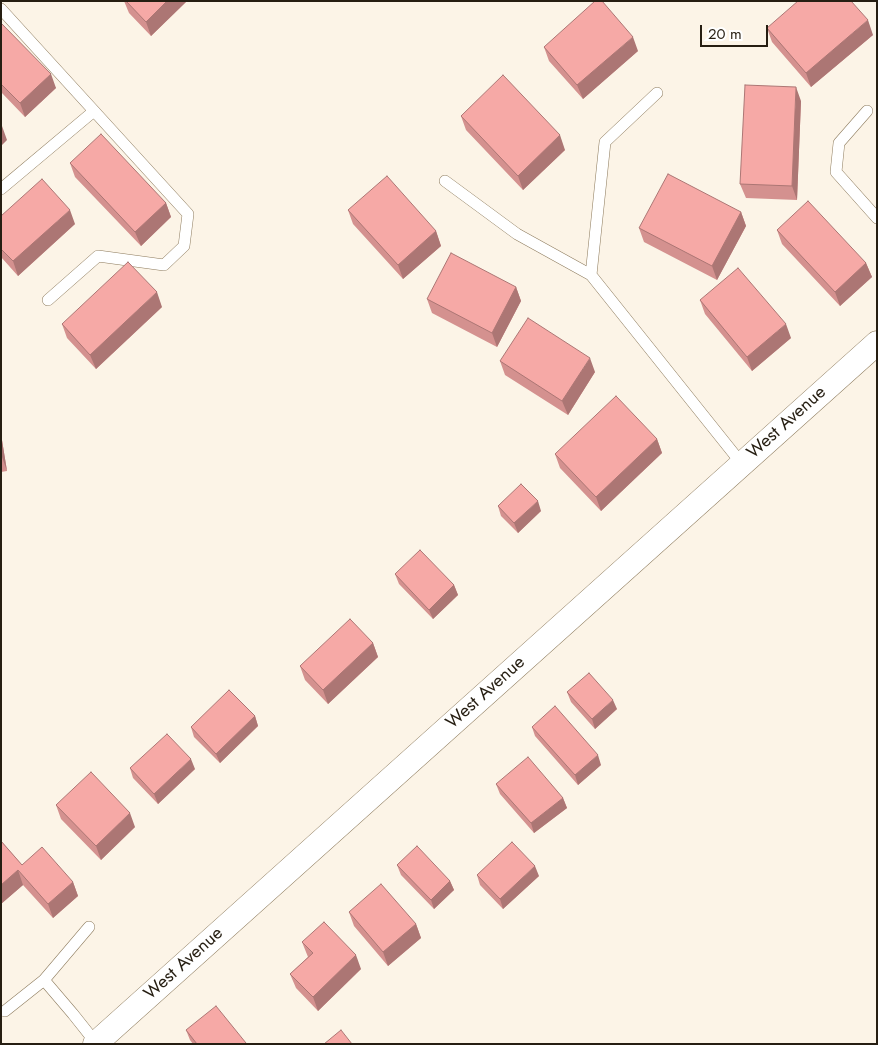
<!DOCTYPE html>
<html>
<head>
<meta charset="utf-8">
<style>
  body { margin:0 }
  #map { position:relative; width:878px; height:1045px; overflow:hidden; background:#fcf4e7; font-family:Jost,sans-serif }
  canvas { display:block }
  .frame { position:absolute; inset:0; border:2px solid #261e12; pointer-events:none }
  .scale { position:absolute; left:700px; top:25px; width:68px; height:22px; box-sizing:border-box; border:2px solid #261e12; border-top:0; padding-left:6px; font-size:15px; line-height:18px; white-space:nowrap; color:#261e12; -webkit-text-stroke:4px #fff; paint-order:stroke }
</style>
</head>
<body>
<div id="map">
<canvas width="878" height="1045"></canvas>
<div class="frame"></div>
<div class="scale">20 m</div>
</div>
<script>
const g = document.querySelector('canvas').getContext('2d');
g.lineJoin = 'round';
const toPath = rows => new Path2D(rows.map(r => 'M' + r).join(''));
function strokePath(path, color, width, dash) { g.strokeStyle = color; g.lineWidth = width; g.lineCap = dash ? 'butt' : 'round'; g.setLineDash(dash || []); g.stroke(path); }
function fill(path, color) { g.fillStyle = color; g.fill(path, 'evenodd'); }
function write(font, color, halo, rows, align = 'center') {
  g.font = font + ' Jost,sans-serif'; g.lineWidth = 4; g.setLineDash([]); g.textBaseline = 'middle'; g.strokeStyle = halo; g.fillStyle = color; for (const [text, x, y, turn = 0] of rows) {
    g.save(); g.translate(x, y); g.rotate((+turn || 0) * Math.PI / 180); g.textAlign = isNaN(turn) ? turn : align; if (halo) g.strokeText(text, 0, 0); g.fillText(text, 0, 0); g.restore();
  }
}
const lane = toPath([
  [1,9,188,214,184,246,164,265,98,256,48,300],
  [657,93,605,142,591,275,742,464],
  [867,111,839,143,836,172,877,218],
  [445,181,517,234,591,275],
  [1,189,94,111],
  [89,927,44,980,73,1014,96,1043],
  [5,1011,44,980]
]);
const street = toPath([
  [95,1044,877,343]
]);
strokePath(lane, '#8d7b5d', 12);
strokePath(street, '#8d7b5d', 25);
strokePath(lane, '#fff', 11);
strokePath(street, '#fff', 24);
fill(toPath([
  [124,1,187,1,151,36,129,13],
  [1,23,56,88,25,117,1,92],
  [767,28,873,35,811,87,772,42],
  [544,47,638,51,583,99,549,61],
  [801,101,797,200,746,198,740,184],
  [461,116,565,150,523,190,466,130],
  [70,163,166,203,171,217,141,246,75,177],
  [348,210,436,231,441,246,403,279,353,224],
  [741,212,746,226,717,280,644,242,639,228],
  [1,216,75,224,18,276,1,257],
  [777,230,866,263,872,277,840,306,782,244],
  [516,287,521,301,497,347,432,313,427,299],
  [700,300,791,338,752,371,705,314],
  [162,307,96,369,67,338,62,324],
  [500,361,595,372,568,415,505,375],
  [1,434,7,471,1,472],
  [657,439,662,453,601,511,560,468,555,454],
  [498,506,541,511,518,533,501,516],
  [395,574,454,585,458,595,433,619,399,584],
  [373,643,378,657,328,704,305,680,300,666],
  [567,692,617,709,595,729,571,702],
  [255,716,258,726,220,763,194,737,191,727],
  [532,727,601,765,578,785,535,736],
  [130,768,195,769,158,804,133,778],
  [496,784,563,798,567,808,534,833,500,794],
  [56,805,135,827,101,860,61,819],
  [1,841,22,865,73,882,78,896,53,918,23,885,1,904],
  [397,865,450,881,454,890,434,909,401,875],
  [477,875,539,876,503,909,480,885],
  [349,912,416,924,421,938,388,966,354,926],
  [302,942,361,969,318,1011,296,988,290,974,308,957],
  [186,1030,246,1044,193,1044,190,1040]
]), '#d4918f');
fill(toPath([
  [167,1,187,1,151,36,146,22],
  [868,20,873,35,811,87,806,73],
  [633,37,638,51,583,99,577,85],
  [51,74,56,88,25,117,20,103],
  [796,87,801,101,797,200,792,186],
  [2,126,7,140,1,146,1,127],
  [560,135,565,150,523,190,518,176],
  [166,203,171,217,141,246,135,232],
  [70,210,75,224,18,276,13,261],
  [741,212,746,226,717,280,712,266],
  [436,231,441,246,403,279,398,265],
  [866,263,872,277,840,306,835,292],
  [516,287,521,301,497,347,492,333],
  [157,292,162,307,96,369,90,355],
  [786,324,791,338,752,371,747,357],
  [590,358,595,372,568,415,562,401],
  [1,434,7,471,2,457,1,452],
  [657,439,662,453,601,511,596,497],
  [538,501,541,511,518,533,514,523],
  [454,585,458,595,433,619,429,610],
  [373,643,378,657,328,704,323,690],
  [613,700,617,709,595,729,592,719],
  [255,716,258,726,220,763,216,754],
  [598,755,601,765,578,785,575,775],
  [191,759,195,769,158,804,154,794],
  [563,798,567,808,534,833,531,823],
  [130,813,135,827,101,860,96,846],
  [535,866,539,876,503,909,500,899],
  [18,870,23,885,1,904,1,885],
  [450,881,454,890,434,909,431,900],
  [73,882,78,896,53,918,48,904],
  [416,924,421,938,388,966,383,952],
  [356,955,361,969,318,1011,313,997]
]), '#ac7674');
const building = toPath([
  [126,1,167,1,146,22,126,1],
  [595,1,602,1,633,37,577,85,544,47,595,1],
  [798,1,851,1,868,20,806,73,767,28,798,1],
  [1,23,51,74,20,103,1,84,1,23],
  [503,75,560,135,518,176,461,116,503,75],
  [745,85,796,87,792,186,740,184,745,85],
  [101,134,166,203,135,232,70,163,101,134],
  [668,174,741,212,712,266,639,228,668,174],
  [387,176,436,231,398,265,348,210,387,176],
  [42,179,70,210,13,261,1,249,1,216,42,179],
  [808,201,866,263,835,292,777,230,808,201],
  [451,253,516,287,492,333,427,299,451,253],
  [128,262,157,292,90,355,62,324,128,262],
  [738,268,786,324,747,357,700,300,738,268],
  [528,318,590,358,562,401,500,361,528,318],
  [616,396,657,439,596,497,555,454,616,396],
  [521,484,538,501,514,523,498,506,521,484],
  [420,550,454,585,429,610,395,574,420,550],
  [350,619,373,643,323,690,300,666,350,619],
  [589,673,613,700,592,719,567,692,589,673],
  [229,690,255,716,216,754,191,727,229,690],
  [555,706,598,755,575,775,532,727,555,706],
  [167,734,191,759,154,794,130,768,167,734],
  [528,757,563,798,531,823,496,784,528,757],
  [91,772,130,813,96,846,56,805,91,772],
  [1,841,22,865,42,847,73,882,48,904,18,870,1,885,1,841],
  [512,842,535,866,500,899,477,875,512,842],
  [417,846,450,881,431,900,397,865,417,846],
  [381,884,416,924,383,952,349,912,381,884],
  [324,922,356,955,313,997,290,974,313,953,302,942,324,922],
  [216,1006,246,1043,245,1044,197,1044,186,1030,216,1006],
  [341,1030,352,1044,324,1044,341,1030]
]);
fill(building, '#f6a9a6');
strokePath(building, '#ac7674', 1);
write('18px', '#261e12', '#fff', [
  ["West Avenue",787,423,-42],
  ["West Avenue",486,693,-42],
  ["West Avenue",184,964,-42]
]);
</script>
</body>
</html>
